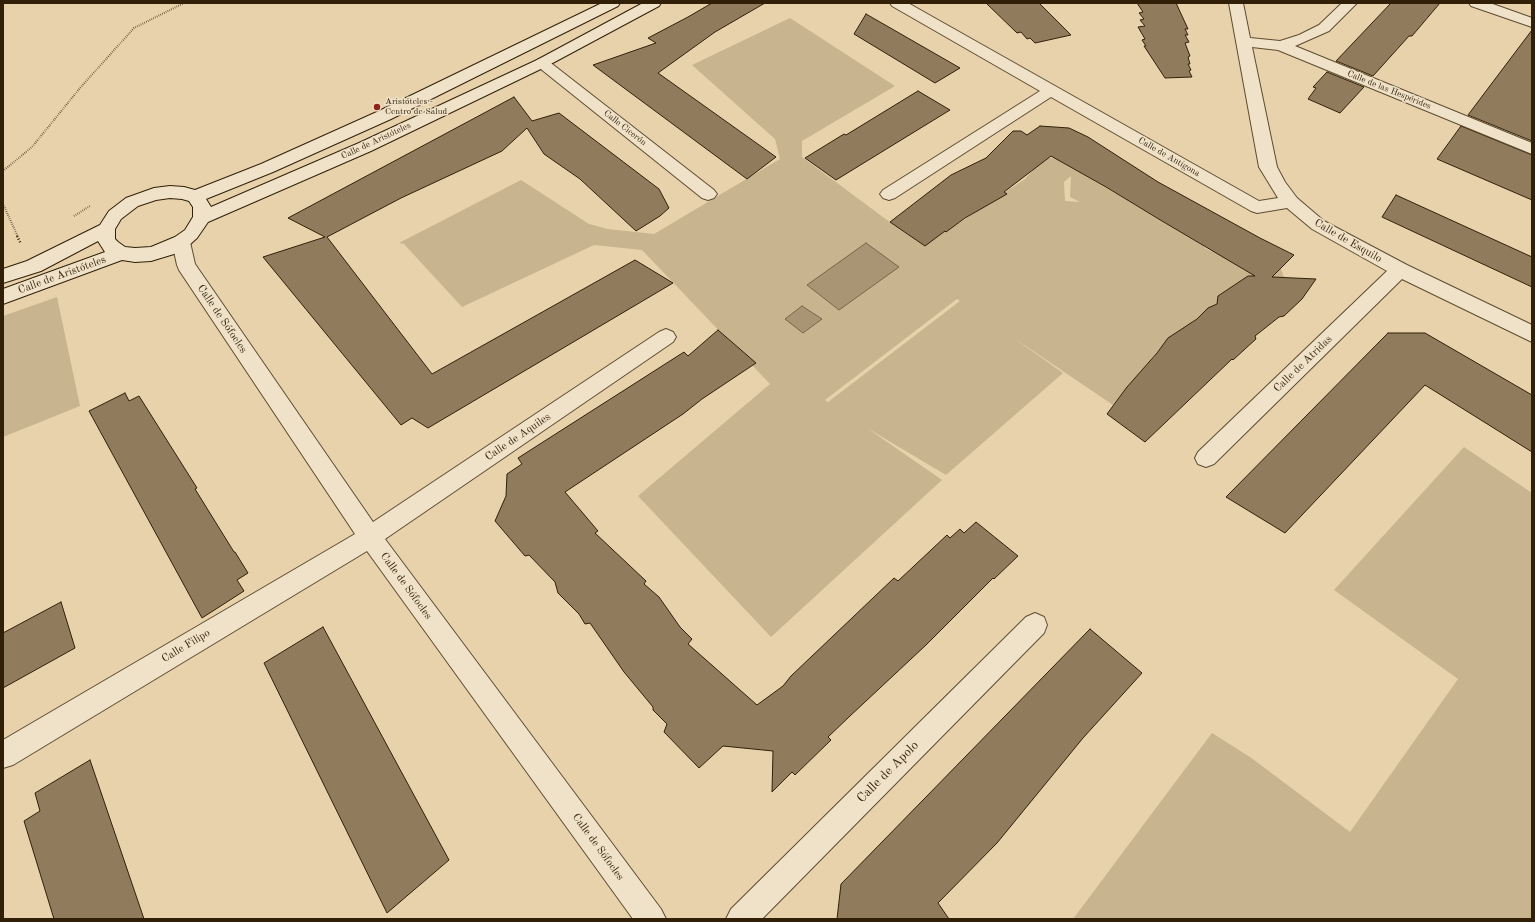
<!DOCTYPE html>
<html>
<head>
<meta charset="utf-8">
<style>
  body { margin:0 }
  #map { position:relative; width:1535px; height:922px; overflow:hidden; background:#e7d2ab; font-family:"Old Standard TT",serif }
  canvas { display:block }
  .frame { position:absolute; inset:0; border:4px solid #311f08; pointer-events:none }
</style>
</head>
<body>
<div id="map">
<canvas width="1535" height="922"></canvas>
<div class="frame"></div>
</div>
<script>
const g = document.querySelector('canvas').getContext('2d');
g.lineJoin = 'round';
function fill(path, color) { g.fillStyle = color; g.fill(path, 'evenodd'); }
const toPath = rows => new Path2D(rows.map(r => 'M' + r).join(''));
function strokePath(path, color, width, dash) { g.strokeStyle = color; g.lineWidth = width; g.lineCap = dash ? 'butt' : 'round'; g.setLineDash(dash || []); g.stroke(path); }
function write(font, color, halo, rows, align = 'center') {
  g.font = font + ' "Old Standard TT",serif'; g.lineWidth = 3; g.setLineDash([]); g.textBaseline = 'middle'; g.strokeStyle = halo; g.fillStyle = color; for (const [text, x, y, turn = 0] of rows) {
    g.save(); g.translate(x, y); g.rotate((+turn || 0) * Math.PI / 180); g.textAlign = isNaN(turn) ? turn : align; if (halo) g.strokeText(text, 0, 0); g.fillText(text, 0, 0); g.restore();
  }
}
fill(toPath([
  [790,18,895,86,802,141,802,157,887,220,925,245,940,227,947,231,1025,179,1038,164,1047,157,1056,159,1103,186,1205,247,1204,248,1220,255,1280,267,1288,287,1217,304,1187,326,1158,351,1113,405,1011,336,1063,373,946,475,867,428,942,480,771,637,638,496,770,384,642,250,594,245,462,307,404,244,399,243,521,180,589,224,608,229,654,234,780,159,775,139,692,65],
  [1071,176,1070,197,1080,202,1065,201,1064,182],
  [957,299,960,301,828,402,825,400],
  [57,297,80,406,3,437,3,316],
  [1464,447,1532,493,1532,919,1073,919,1212,733,1250,757,1350,832,1458,679,1334,590]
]), '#c8b48f');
const water = toPath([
  [866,243,899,267,839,310,807,285,866,243],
  [802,306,822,319,803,333,785,319,802,306]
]);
fill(water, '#a99574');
strokePath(water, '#796649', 1);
const building = toPath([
  [712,3,765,3,715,32,658,73,776,157,747,179,593,65,656,43,648,38,688,17,712,3],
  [986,3,1039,3,1071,35,1035,43,1030,38,1027,39,1021,32,1017,33,986,3],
  [1137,3,1176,3,1188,29,1185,29,1188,35,1185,35,1189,42,1185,43,1190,56,1188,57,1190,64,1188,64,1191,70,1189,71,1192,77,1165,78,1144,46,1146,46,1142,40,1145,39,1138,27,1145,26,1140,20,1144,19,1139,13,1143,12,1137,3],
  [1391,3,1440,3,1412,36,1409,36,1373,76,1336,61,1391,3],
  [866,14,960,68,935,83,854,34,866,14],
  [1532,30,1532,141,1468,115,1532,30],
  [1327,72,1364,87,1340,113,1308,99,1316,88,1313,87,1327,72],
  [918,91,950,110,836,180,805,158,844,134,846,135,918,91],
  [514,97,532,121,559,113,659,189,669,208,660,216,636,231,580,179,544,154,527,128,502,151,401,198,327,237,432,374,635,260,673,283,428,428,412,418,401,425,263,257,325,237,288,218,514,97],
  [1040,126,1069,128,1088,137,1158,182,1260,238,1294,255,1272,277,1316,279,1302,299,1284,316,1279,317,1255,336,1256,339,1233,360,1232,359,1145,442,1107,414,1127,387,1157,353,1168,338,1197,319,1208,308,1217,304,1218,296,1248,276,1255,276,1162,221,1106,187,1051,156,1004,192,1007,194,965,218,946,232,945,231,925,246,890,222,951,175,986,158,1013,131,1021,131,1027,135,1040,126],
  [1461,126,1532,155,1532,200,1437,159,1461,126],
  [1396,195,1532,257,1532,287,1382,217,1396,195],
  [718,330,756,363,702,399,683,414,565,492,598,531,595,533,646,581,644,584,659,597,680,627,692,639,688,644,757,705,783,686,791,676,894,578,898,581,947,535,950,538,960,529,964,533,976,522,1018,556,994,579,993,578,926,645,850,716,828,737,831,740,795,775,792,772,772,792,773,751,723,746,699,768,664,732,667,724,653,710,653,707,624,672,590,623,585,624,579,614,558,593,555,582,529,555,525,556,495,521,506,496,507,474,522,464,518,458,684,352,688,356,718,330],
  [1388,333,1425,333,1532,395,1532,452,1425,385,1285,533,1226,497,1388,333],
  [125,393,129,401,139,396,197,488,195,489,234,552,235,552,248,573,237,580,244,591,202,618,89,411,125,393],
  [61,602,75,648,3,688,3,633,61,602],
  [323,627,449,860,387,913,264,663,323,627],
  [1090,629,1142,673,1083,738,997,843,938,903,949,919,837,919,841,884,1090,629],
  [90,760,144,919,54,919,24,821,40,811,35,793,90,760]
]);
fill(building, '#907c5d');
strokePath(building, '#311f08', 1);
const street = toPath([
  [890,3,908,3,1259,201,1278,198,1259,167,1229,3,1243,3,1250,38,1280,41,1299,35,1319,25,1342,3,1357,3,1329,31,1295,46,1532,143,1532,154,1278,50,1252,47,1277,167,1285,182,1297,198,1324,221,1407,265,1532,325,1532,342,1402,279,1214,464,1206,467,1198,464,1195,458,1198,452,1387,271,1312,229,1287,208,1257,213,1251,211,1051,97,895,198,889,200,883,198,880,194,883,190,1040,91,892,6,890,3],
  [1469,3,1490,3,1532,18,1532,27,1471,6,1469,3],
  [542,58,547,60,714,190,717,194,714,198,708,200,702,198,537,66,534,63,537,60,542,58],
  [181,236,187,237,190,242,195,264,373,522,659,332,666,329,673,332,676,337,673,342,385,539,661,909,666,919,633,919,367,551,13,765,3,768,3,740,355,534,179,270,177,265,172,242,175,237,181,236],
  [1035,613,1044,617,1047,625,1044,633,762,919,726,919,731,909,1026,617,1035,613]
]);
const secondary = toPath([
  [602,3,620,3,618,6,391,119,273,172,206,199,211,207,359,143,537,60,643,3,661,3,659,6,547,66,371,151,208,222,197,238,187,247,174,254,151,261,135,262,122,260,3,304,3,289,105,252,98,241,41,271,3,283,3,269,27,261,100,225,109,211,126,198,154,188,170,186,184,187,195,190,261,164,379,111,602,3],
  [170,198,182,199,189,201,193,207,193,217,185,230,175,237,151,247,135,248,125,247,118,242,115,239,115,229,121,219,138,206,156,200,170,198]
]);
strokePath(street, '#5e4c31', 2);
strokePath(secondary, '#311f08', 2);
strokePath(toPath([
  [3,171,32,147,80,88,134,28,184,3],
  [3,204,18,237],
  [74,216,90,206]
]), '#311f08', 2, [0.5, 1.5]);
strokePath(toPath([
  [17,236,21,244]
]), '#311f08', 2.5, [1, 2]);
fill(street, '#efe2c8');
fill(secondary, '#efe2c8');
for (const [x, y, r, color] of [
  [377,107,4,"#8f2418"]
]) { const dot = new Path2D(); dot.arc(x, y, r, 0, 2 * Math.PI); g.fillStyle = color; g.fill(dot); strokePath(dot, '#efe2c8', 1.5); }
write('9px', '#311f08', '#efe2c8', [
  ["Calle de las Hespérides",1389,90,22],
  ["Calle Cicerón",625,128,38],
  ["Calle de Aristóteles",376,141,-25],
  ["Calle de Antígona",1169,157,30]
]);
write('9px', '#311f08', '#efe2c8', [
  ["Aristóteles -",385,102],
  ["Centro de Salud",385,112]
], 'left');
write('11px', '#311f08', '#efe2c8', [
  ["Calle de Esquilo",1348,241,30],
  ["Calle de Aristóteles",62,275,-20],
  ["Calle de Sófocles",222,319,56],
  ["Calle de Atridas",1303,364,-44],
  ["Calle de Aquiles",518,437,-34],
  ["Calle de Sófocles",406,586,54],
  ["Calle Filipo",186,646,-31],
  ["Calle de Sófocles",598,847,54]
]);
write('13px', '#311f08', '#efe2c8', [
  ["Calle de Apolo",888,772,-45]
]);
</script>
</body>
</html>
